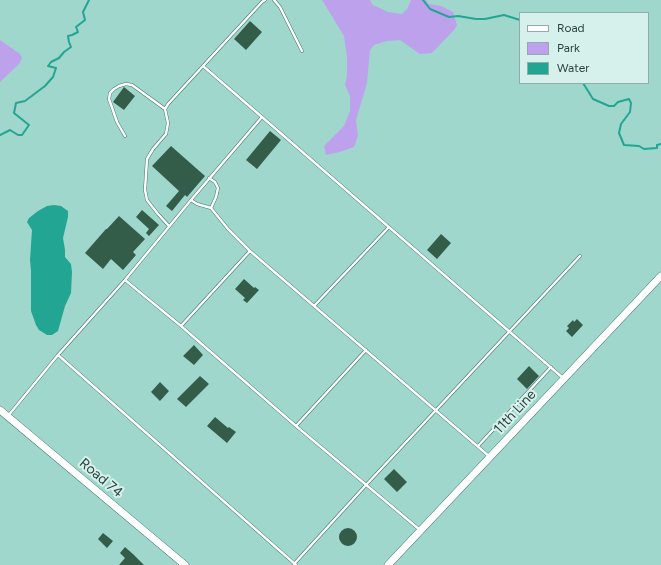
<!DOCTYPE html>
<html>
<head>
<meta charset="utf-8">
<style>
  body { margin:0 }
  #map { position:relative; width:661px; height:565px; overflow:hidden; background:#a0d7cc; font-family:Figtree,sans-serif }
  canvas { display:block }
  .legend { position:absolute; left:519px; top:12px; width:130px; height:72px; box-sizing:border-box; background:#d6f1eb; border:1px solid #92aba6; margin:0; padding:5px 7px; list-style:none; font-size:12px; color:#2c423e }
  .legend li { display:flex; align-items:center; gap:8px; height:20px }
  .legend b { width:20px; border:1px solid #92aba6 }
</style>
</head>
<body>
<div id="map">
<canvas width="661" height="565"></canvas>
<ul class="legend">
<li><b style="height:5px;background:#fff"></b>Road</li>
<li><b style="height:11px;background:#bea1ec"></b>Park</li>
<li><b style="height:11px;background:#23a594"></b>Water</li>
</ul>
</div>
<script>
const g = document.querySelector('canvas').getContext('2d');
g.lineJoin = 'round';
function fill(path, color) { g.fillStyle = color; g.fill(path, 'evenodd'); }
const toPath = rows => new Path2D(rows.map(r => 'M' + r).join(''));
function strokePath(path, color, width, dash) { g.strokeStyle = color; g.lineWidth = width; g.lineCap = dash ? 'butt' : 'round'; g.setLineDash(dash || []); g.stroke(path); }
function write(font, color, halo, rows, align = 'center') {
  g.font = font + ' Figtree,sans-serif'; g.lineWidth = 4; g.setLineDash([]); g.textBaseline = 'middle'; g.strokeStyle = halo; g.fillStyle = color; for (const [text, x, y, turn = 0] of rows) {
    g.save(); g.translate(x, y); g.rotate((+turn || 0) * Math.PI / 180); g.textAlign = isNaN(turn) ? turn : align; if (halo) g.strokeText(text, 0, 0); g.fillText(text, 0, 0); g.restore();
  }
}
fill(toPath([
  [322,0,370,0,373,5,388,12,402,14,407,9,411,0,426,0,429,4,441,6,453,12,457,25,454,30,432,53,420,54,400,40,387,41,374,45,370,50,367,83,356,120,358,136,354,147,340,152,326,155,324,146,344,126,350,111,350,96,345,85,347,75,347,57,344,36],
  [0,40,20,54,22,58,19,64,0,82]
]), '#bea1ec');
fill(toPath([
  [54,205,61,206,68,211,68,217,63,238,65,250,65,257,71,264,72,272,71,293,65,306,58,331,52,335,47,335,39,330,36,325,31,311,31,271,30,260,32,230,27,222,29,218,38,211,47,206]
]), '#23a594');
strokePath(toPath([
  [423,0,430,9,449,17,458,16,476,19,485,19,504,15,520,20],
  [583,83,593,99,609,106,614,106,618,102,629,99,631,103,630,112,621,124,619,133,624,145,639,146,644,149,657,148,657,145,661,144],
  [0,135,10,130,18,135,22,135,29,125,14,113,16,103,25,101,45,86,53,77,56,68,48,66,51,62,59,58,64,52,71,47,69,42,68,36,72,35,78,32,76,27,85,20,83,12,89,0]
]), '#23a594', 2);
fill(toPath([
  [250,21,262,32,246,50,234,39],
  [124,87,135,96,124,110,113,102],
  [270,131,281,140,257,169,246,160],
  [171,146,205,176,187,197,185,195,172,211,166,206,179,191,152,166],
  [142,210,159,225,149,236,146,233,149,229,136,217],
  [119,216,145,239,133,252,136,255,123,270,111,259,103,269,85,253,106,229,107,229],
  [441,234,451,243,437,259,427,250],
  [244,279,254,288,255,287,259,290,247,303,243,300,245,298,235,289],
  [577,319,583,325,572,337,566,331,569,328,567,326,573,320,574,322],
  [194,345,203,355,194,365,183,356],
  [529,366,539,376,527,389,517,379],
  [200,376,209,384,186,407,177,399],
  [160,382,169,391,160,401,151,392],
  [215,417,228,428,229,427,236,432,227,443,207,426],
  [394,469,407,482,397,492,384,479],
  '339 537a9 9 0 1 1 18 0a9 9 0 1 1-18 0Z',
  [103,533,113,541,107,548,98,539],
  [125,547,134,555,144,565,119,565,125,558,120,553]
]), '#335d49');
const lane = toPath([
  [274,0,280,7,302,51],
  [203,66,262,117],
  [125,136,117,122,109,99,110,93,114,89,119,86,126,84,132,85,165,109],
  [209,178,215,182,218,188,216,197,211,208,228,229,250,251,490,457],
  [191,200,197,204,211,208],
  [169,226,158,214,147,200,145,190,147,159,153,149,166,134,168,123,165,109,168,104,262,2,265,0],
  [125,280,181,326,296,426,420,530],
  [314,306,389,227],
  [181,326,250,251],
  [58,355,125,280,191,200,262,117,563,378],
  [8,416,58,355,296,565],
  [296,426,366,350],
  [478,446,551,367],
  [294,564,366,485,580,256]
]);
const secondary = toPath([
  [0,410,185,565],
  [388,565,661,276]
]);
strokePath(lane, '#41756c', 3.5);
strokePath(secondary, '#41756c', 8);
strokePath(lane, '#fff', 2.5);
strokePath(secondary, '#fff', 7);
write('14px', '#2c423e', '#d6f1eb', [
  ["11th Line",515,412,-47],
  ["Road 74",101,478,40]
]);
</script>
</body>
</html>
